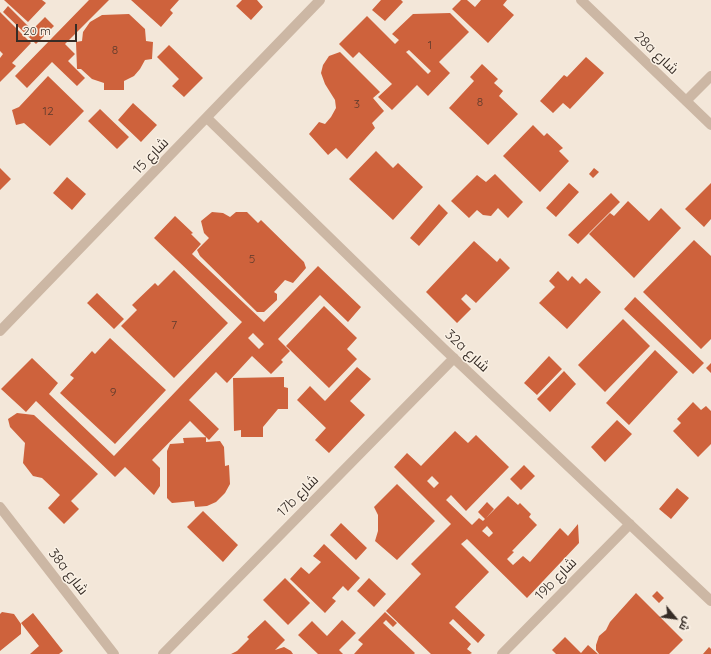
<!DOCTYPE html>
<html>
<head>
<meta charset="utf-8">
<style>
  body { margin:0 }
  #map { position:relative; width:711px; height:654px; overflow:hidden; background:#f3e7d9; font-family:Quicksand,Cairo,sans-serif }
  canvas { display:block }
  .north { position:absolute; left:655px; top:598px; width:40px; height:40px; -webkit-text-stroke:3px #faf1e5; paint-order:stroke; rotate:119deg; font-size:11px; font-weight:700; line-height:16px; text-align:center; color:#362c26 }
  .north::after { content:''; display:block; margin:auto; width:14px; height:18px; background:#362c26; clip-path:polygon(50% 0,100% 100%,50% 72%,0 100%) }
  .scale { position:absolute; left:16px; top:24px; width:61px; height:18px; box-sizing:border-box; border:2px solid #362c26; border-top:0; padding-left:5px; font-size:12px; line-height:14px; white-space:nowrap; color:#362c26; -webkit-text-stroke:3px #faf1e5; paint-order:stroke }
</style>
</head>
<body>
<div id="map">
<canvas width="711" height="654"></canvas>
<div class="north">ش</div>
<div class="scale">20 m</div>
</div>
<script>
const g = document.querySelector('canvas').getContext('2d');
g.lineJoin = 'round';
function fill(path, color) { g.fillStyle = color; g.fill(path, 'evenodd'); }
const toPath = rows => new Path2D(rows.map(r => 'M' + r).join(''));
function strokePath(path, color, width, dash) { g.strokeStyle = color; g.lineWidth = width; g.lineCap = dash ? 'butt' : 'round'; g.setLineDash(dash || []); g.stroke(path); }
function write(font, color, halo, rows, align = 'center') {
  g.font = font + ' Quicksand,Cairo,sans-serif'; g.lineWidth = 3; g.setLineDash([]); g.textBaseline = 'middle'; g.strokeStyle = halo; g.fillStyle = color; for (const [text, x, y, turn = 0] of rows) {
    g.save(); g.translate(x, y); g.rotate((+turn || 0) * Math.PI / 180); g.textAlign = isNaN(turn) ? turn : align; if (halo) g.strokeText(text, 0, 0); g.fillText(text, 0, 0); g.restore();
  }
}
fill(toPath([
  [4,0,42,0,46,3,28,22],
  [89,0,109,0,65,44,75,54,68,61,85,78,77,86,52,62,27,88,15,76],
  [131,0,179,0,170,10,173,13,161,27],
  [242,0,257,0,263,7,251,20,236,6],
  [381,0,401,0,403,2,385,21,372,10],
  [461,0,467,0,475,7,481,0,507,0,503,5,514,15,488,43,452,9],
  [8,6,32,30,45,17,54,26,36,44,3,12],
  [0,12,31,43,12,63,16,66,0,82,0,58,3,54,0,51],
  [450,13,469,32,439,62,450,73,428,96,417,85,392,110,378,97,392,84,359,52,353,58,339,44,367,16,395,44,399,40,392,34,413,14],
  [409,50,431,71,428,74,406,52],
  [129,14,145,29,146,41,153,42,152,59,145,60,140,69,134,76,124,81,124,90,104,90,104,83,92,79,81,69,77,69,76,42,82,41,83,32,90,22,102,15],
  [169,45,203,78,184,97,172,86,179,79,157,57],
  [340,52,380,92,373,98,384,111,372,123,375,128,347,159,336,148,328,155,309,134,319,122,325,124,331,117,336,108,335,100,325,84,321,73,323,65,329,56],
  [586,57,604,73,570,109,563,103,553,113,540,101,564,75,567,77],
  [482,64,498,79,494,83,503,91,499,96,518,114,488,145,449,108,474,81,470,77],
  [48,76,84,111,50,146,24,123,16,125,12,110,19,107],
  [133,103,157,125,141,142,118,120],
  [100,109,129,137,117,149,88,121],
  [533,125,544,136,547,133,563,148,559,151,569,161,540,192,503,156],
  [376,151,393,168,398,163,423,187,393,220,349,179],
  [0,168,11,179,0,190],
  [594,168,599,172,593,178,589,174],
  [495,174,523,202,508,218,498,208,491,216,483,215,477,210,469,218,451,201,477,175,486,182],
  [67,177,86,194,72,210,53,193],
  [569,183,579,192,556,217,546,208],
  [711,183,711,219,704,227,685,209],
  [611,193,620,202,578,244,568,235],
  [628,201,649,221,661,208,681,228,634,278,589,234,610,213,614,216],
  [439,204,448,213,419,246,410,238],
  [212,212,223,213,230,217,236,212,247,212,258,223,261,220,304,262,306,268,293,283,285,280,274,292,277,294,277,300,264,312,257,312,200,256,197,250,209,238,204,233,201,221],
  [175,216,193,233,191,234,201,244,192,254,264,322,318,266,361,307,348,322,320,295,278,339,290,351,281,360,283,362,271,374,252,356,227,383,216,372,189,400,219,429,209,440,190,421,152,460,160,468,160,486,154,495,125,467,115,477,36,401,26,412,1,389,32,358,58,383,49,394,114,456,242,322,154,238],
  [253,333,264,344,259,349,248,338],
  [694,240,711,256,711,339,701,349,643,292],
  [474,241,497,262,500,258,510,268,476,303,466,294,461,299,471,309,457,323,426,292],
  [174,270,228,323,174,378,121,326,137,310,132,305,155,283,158,286],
  [558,271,568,281,572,276,580,284,586,278,601,292,567,329,539,303,555,287,549,281],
  [97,293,124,319,114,329,87,303],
  [635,297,704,363,693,374,624,309],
  [324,306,357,338,347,349,357,359,329,388,286,346],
  [623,319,650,346,605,392,578,365],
  [110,338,166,390,115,444,60,393,74,378,70,375,92,351,95,354],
  [655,350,678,372,629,425,606,403],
  [549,356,562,369,537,395,524,383],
  [711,363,711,373,706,368],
  [357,367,371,379,350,401,365,415,329,453,315,440,326,428,297,400,310,386,325,401],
  [564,371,576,384,550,412,537,399],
  [284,377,284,387,288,388,288,409,278,409,263,427,263,437,241,437,241,430,234,431,233,378],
  [693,402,701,410,706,406,711,411,711,444,698,457,673,431,681,423,677,419],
  [17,413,34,415,98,474,71,501,79,509,64,524,48,508,60,495,42,478,33,476,23,463,25,443,10,427,8,419],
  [617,420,632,434,605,462,591,447],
  [455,431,468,443,476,435,509,467,466,511,451,495,446,500,472,525,479,518,483,521,485,519,478,512,487,502,494,509,486,518,508,496,518,505,520,503,531,514,529,517,537,525,512,551,514,552,507,559,513,565,523,556,530,562,560,528,568,536,578,524,579,543,527,598,467,539,461,544,489,572,455,607,485,635,478,643,453,619,449,623,471,644,467,649,472,653,470,654,431,654,386,611,421,574,411,564,451,524,394,467,407,453,421,466],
  [432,476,439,483,434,488,427,481],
  [487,526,493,533,489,537,482,531],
  [206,437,206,442,220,441,224,447,225,466,229,465,230,484,225,493,216,502,207,506,195,507,194,501,172,503,167,498,167,451,170,444,184,443,183,438],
  [524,465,535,476,521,490,510,479],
  [397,484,435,521,397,560,375,541,378,531,378,515,374,507],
  [677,488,689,498,671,519,659,509],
  [203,511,238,545,223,562,187,527],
  [341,523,367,548,356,560,330,535],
  [324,544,360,578,348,591,343,586,332,598,336,601,325,613,290,579,301,567,309,574,321,562,313,556],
  [285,578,310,603,288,625,263,600],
  [369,578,386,594,374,607,357,591],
  [657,591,664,598,659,603,652,596],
  [636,593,683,640,669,654,599,654,596,650,596,645,599,636,606,630,610,622],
  [2,612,14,614,21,624,21,634,0,651,0,614],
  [385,612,397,623,393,627,386,620,383,623,415,653,414,654,354,654,363,644,358,640],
  [33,613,63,651,59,654,30,654,39,646,21,623],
  [265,620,285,640,275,650,284,647,291,651,293,654,231,654,237,651,249,639,247,637],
  [342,620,356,633,339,650,343,654,318,654,298,635,312,621,327,636],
  [565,637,581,653,588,645,598,654,556,654,552,650],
  [709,647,711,649,711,654,703,654]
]), '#ce623c');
strokePath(toPath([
  [581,0,711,125],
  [686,101,711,76],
  [207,118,443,348,711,601],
  [0,331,320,0],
  [0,507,114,654],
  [163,654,454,358],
  [502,654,630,524]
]), '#ccb7a4', 10);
write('12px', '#5c3a2c', null, [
  ["1",430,45],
  ["8",115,50],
  ["8",480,102],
  ["3",357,104],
  ["12",48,111],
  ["5",252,259],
  ["7",174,325],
  ["9",113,392]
]);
write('14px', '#362c26', '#faf1e5', [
  ["28a شارع",656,53,44],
  ["شارع 15",151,156,-46],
  ["32a شارع",467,351,43],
  ["17b شارع",298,496,-45],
  ["38a شارع",68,572,52],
  ["19b شارع",556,579,-46]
]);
</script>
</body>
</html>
